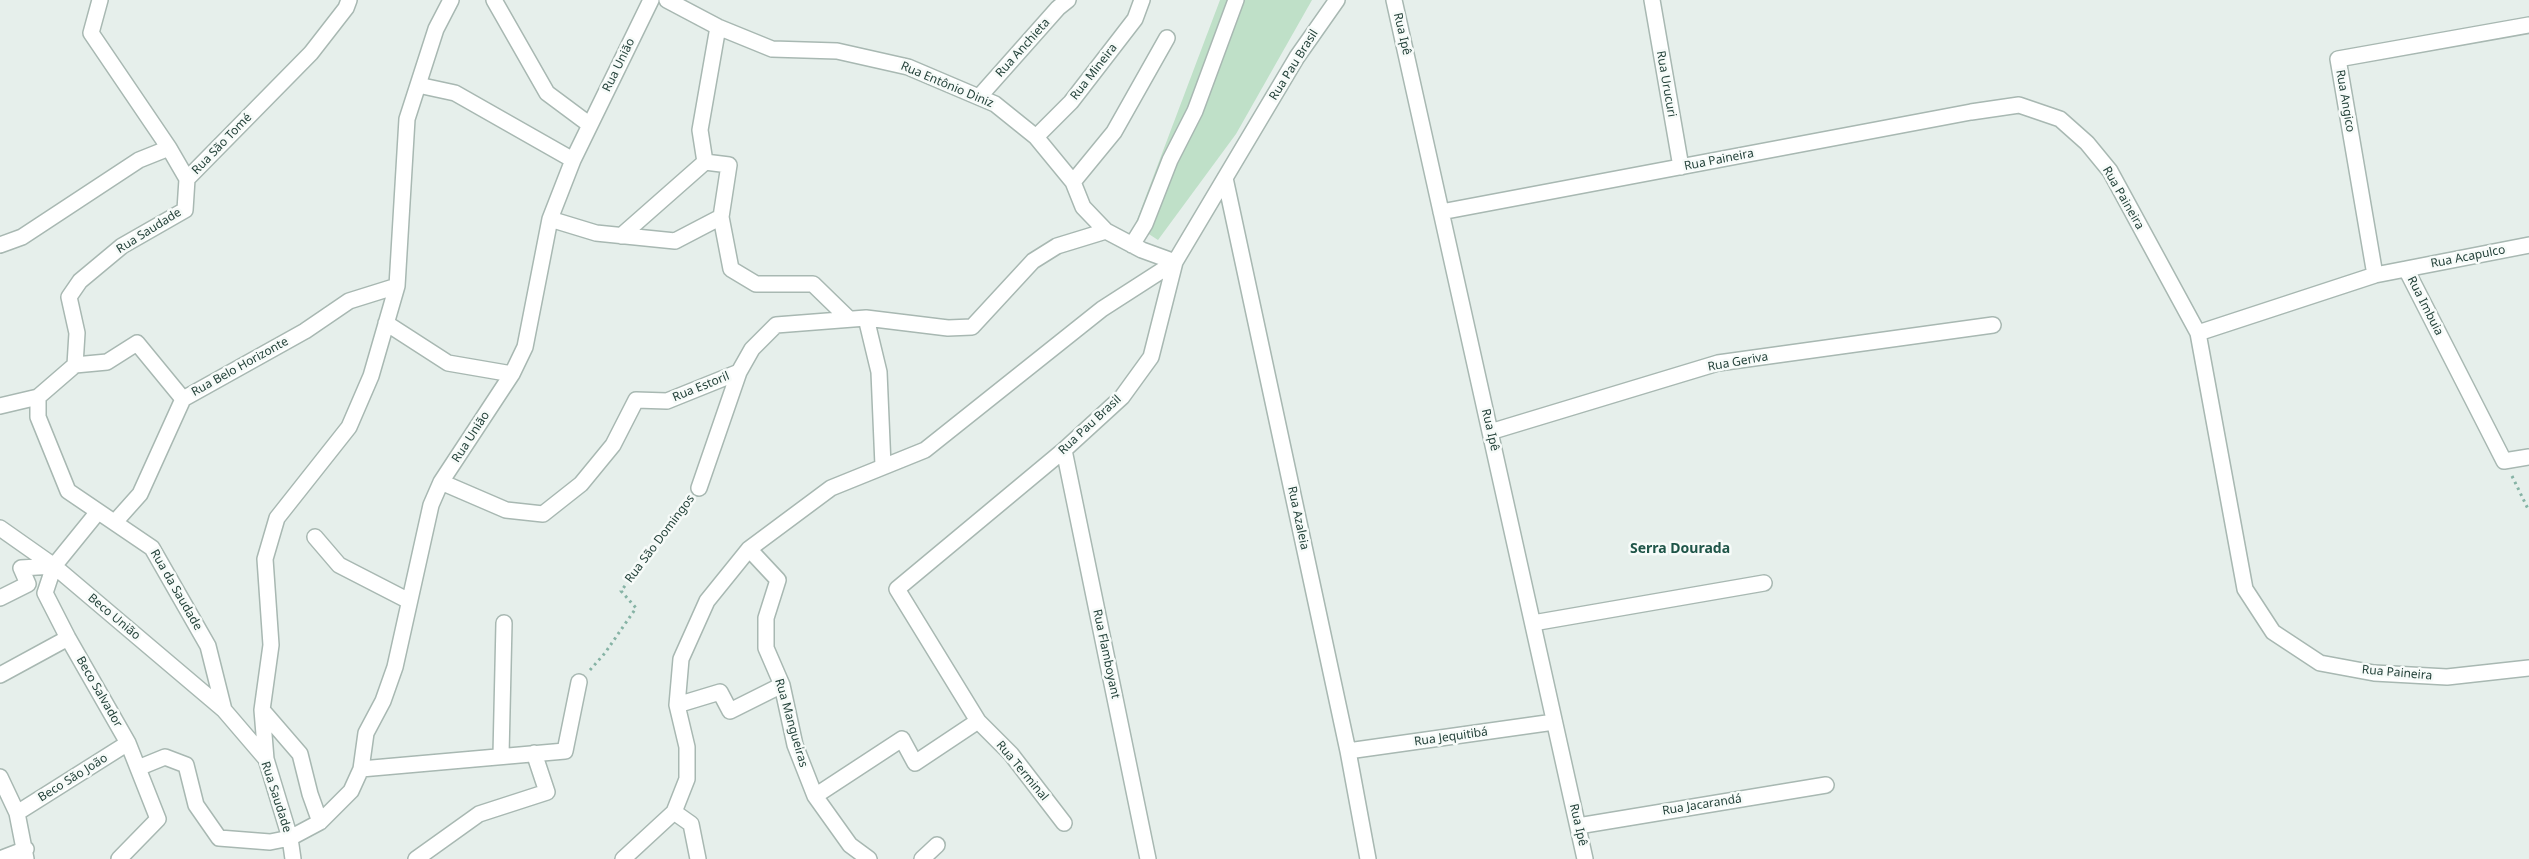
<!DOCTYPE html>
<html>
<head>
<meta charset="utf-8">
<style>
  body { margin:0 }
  canvas { display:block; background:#e6efeb }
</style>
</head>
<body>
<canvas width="2529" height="859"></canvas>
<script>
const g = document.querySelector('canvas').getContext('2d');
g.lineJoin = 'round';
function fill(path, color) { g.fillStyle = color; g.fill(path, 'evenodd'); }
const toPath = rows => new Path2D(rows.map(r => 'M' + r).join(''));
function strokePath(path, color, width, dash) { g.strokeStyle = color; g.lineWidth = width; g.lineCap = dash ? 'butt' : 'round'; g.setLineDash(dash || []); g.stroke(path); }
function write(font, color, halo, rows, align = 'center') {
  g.font = font + ' "Noto Sans",sans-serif'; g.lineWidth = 5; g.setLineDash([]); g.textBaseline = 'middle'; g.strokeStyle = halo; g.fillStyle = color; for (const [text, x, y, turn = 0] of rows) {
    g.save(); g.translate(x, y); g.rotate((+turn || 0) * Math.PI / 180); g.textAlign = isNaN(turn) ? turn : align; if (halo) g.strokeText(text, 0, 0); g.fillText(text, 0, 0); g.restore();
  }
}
fill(toPath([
  [1220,0,1312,0,1236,134,1158,240,1135,225]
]), '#bfe0c8');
const minor = toPath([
  [100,0,91,33,169,148],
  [494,0,547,93,590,125],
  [667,0,718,27,772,49,837,51,908,67,995,104,1036,137,1073,182,1083,207,1106,231,1142,250,1175,262],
  [1394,0,1585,859],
  [1652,0,1681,167],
  [718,27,700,130,705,162,729,165,721,217],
  [418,85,455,93,573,160],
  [979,97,1058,8,1068,0],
  [1036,137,1071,102,1135,19,1142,0],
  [1225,178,1348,751,1368,859],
  [187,179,311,53,346,8,349,0],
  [1073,182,1114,132,1167,38],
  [1441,212,1971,112,2019,105,2060,119,2087,143,2110,171,2198,333,2245,589,2273,632,2320,663,2374,673,2447,677,2529,668],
  [550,219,596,233,675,241,721,217,731,269,756,284,813,284,849,319],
  [621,236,705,162],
  [0,245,22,237,139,160,169,148,187,179],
  [1132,245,1145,224,1170,160,1195,111,1236,0],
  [2406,269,2529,245],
  [2375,275,2338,59,2529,25],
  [866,318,879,372,883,466],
  [386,323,448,363,512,374],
  [2198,333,2375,275,2406,269,2504,461,2529,457],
  [75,365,107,362,137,343,183,399],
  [38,397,38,417,68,491,152,548,208,646,224,710],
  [0,406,38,397,75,365,77,333,69,297,80,281,122,246,185,210,187,179],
  [1490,432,1718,363,1993,325],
  [1064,450,1148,859],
  [441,482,506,510,543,514,581,484,613,445,636,400,667,401,739,372,752,349,776,325,866,318,948,328,972,327,1033,261,1057,246,1106,231],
  [699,488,739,372],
  [97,513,54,566,45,593,68,638,128,743,158,819,119,859],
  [115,522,140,494,183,399,305,331,349,301,397,286],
  [0,528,54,566,224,710,266,759,290,838,270,842,219,838,196,805,186,765,165,757,138,768],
  [315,537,339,565,409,601],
  [749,549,778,580,766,618,766,648,782,685,795,745,815,796,850,845,869,859],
  [0,598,28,584,21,568,54,566],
  [1533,623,1764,583],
  [0,675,68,638],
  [677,705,720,692,730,711,782,685],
  [262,710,300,754,310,794,320,822],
  [1348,751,1554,722],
  [501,755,504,623],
  [266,759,262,710,271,645,265,559,277,518,349,427,371,376,397,286,407,119,436,29,451,0],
  [361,769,565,751,579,682],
  [0,777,17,813,26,859],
  [815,796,902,739,915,763,978,721],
  [674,812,691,824,698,859],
  [17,813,128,743],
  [1064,823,1011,754,978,721,897,589,1064,450,1122,397,1151,357,1175,262,1297,57,1337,0],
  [1578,826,1826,785],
  [0,859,26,849],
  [293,859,290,838,320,822,351,791,361,769,366,733,383,701,395,667,431,505,441,482,512,374,525,347,550,219,573,160,651,0],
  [416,859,479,814,547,792,534,753],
  [623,859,674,812,687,779,687,747,677,705,681,659,707,601,749,549,831,488,925,450,1102,309,1175,262],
  [922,859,937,845]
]);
strokePath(minor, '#a8b8b2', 18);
strokePath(toPath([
  [2512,476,2529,511],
  [590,670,605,653,636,608,621,591,689,501]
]), '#86b3a5', 3, [2.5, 4]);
strokePath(minor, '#fff', 15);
write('12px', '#24423a', '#f7fbf9', [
  ["Rua Ipê",1402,34,77],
  ["Rua Anchieta",1023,48,-48],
  ["Rua União",619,65,-64],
  ["Rua Pau Brasil",1294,65,-58],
  ["Rua Mineira",1094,72,-52],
  ["Rua Urucuri",1666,84,80],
  ["Rua Entônio Diniz",947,85,23],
  ["Rua Angico",2345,101,80],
  ["Rua São Tomé",222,144,-46],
  ["Rua Paineira",1719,160,-11],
  ["Rua Paineira",2123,198,60],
  ["Rua Saudade",149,231,-32],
  ["Rua Acapulco",2468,257,-11],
  ["Rua Imbuia",2425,306,63],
  ["Rua Geriva",1738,362,-10],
  ["Rua Belo Horizonte",240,367,-29],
  ["Rua Estoril",701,387,-22],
  ["Rua Pau Brasil",1090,425,-43],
  ["Rua Ipê",1490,430,77],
  ["Rua União",471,437,-57],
  ["Rua Azaleia",1298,518,78],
  ["Rua São Domingos",660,539,-53],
  ["Rua da Saudade",176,590,60],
  ["Beco União",114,617,40],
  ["Rua Flamboyant",1106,654,78],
  ["Rua Paineira",2397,673,5],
  ["Beco Salvador",99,692,60],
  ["Rua Mangueiras",791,723,74],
  ["Rua Jequitibá",1451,737,-8],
  ["Rua Terminal",1022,771,50],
  ["Beco São João",73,778,-32],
  ["Rua Saudade",276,797,72],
  ["Rua Jacarandá",1702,805,-9],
  ["Rua Ipê",1578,825,77]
]);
write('bold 14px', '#1f5548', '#f7fbf9', [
  ["Serra Dourada",1680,549]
]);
</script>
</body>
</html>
